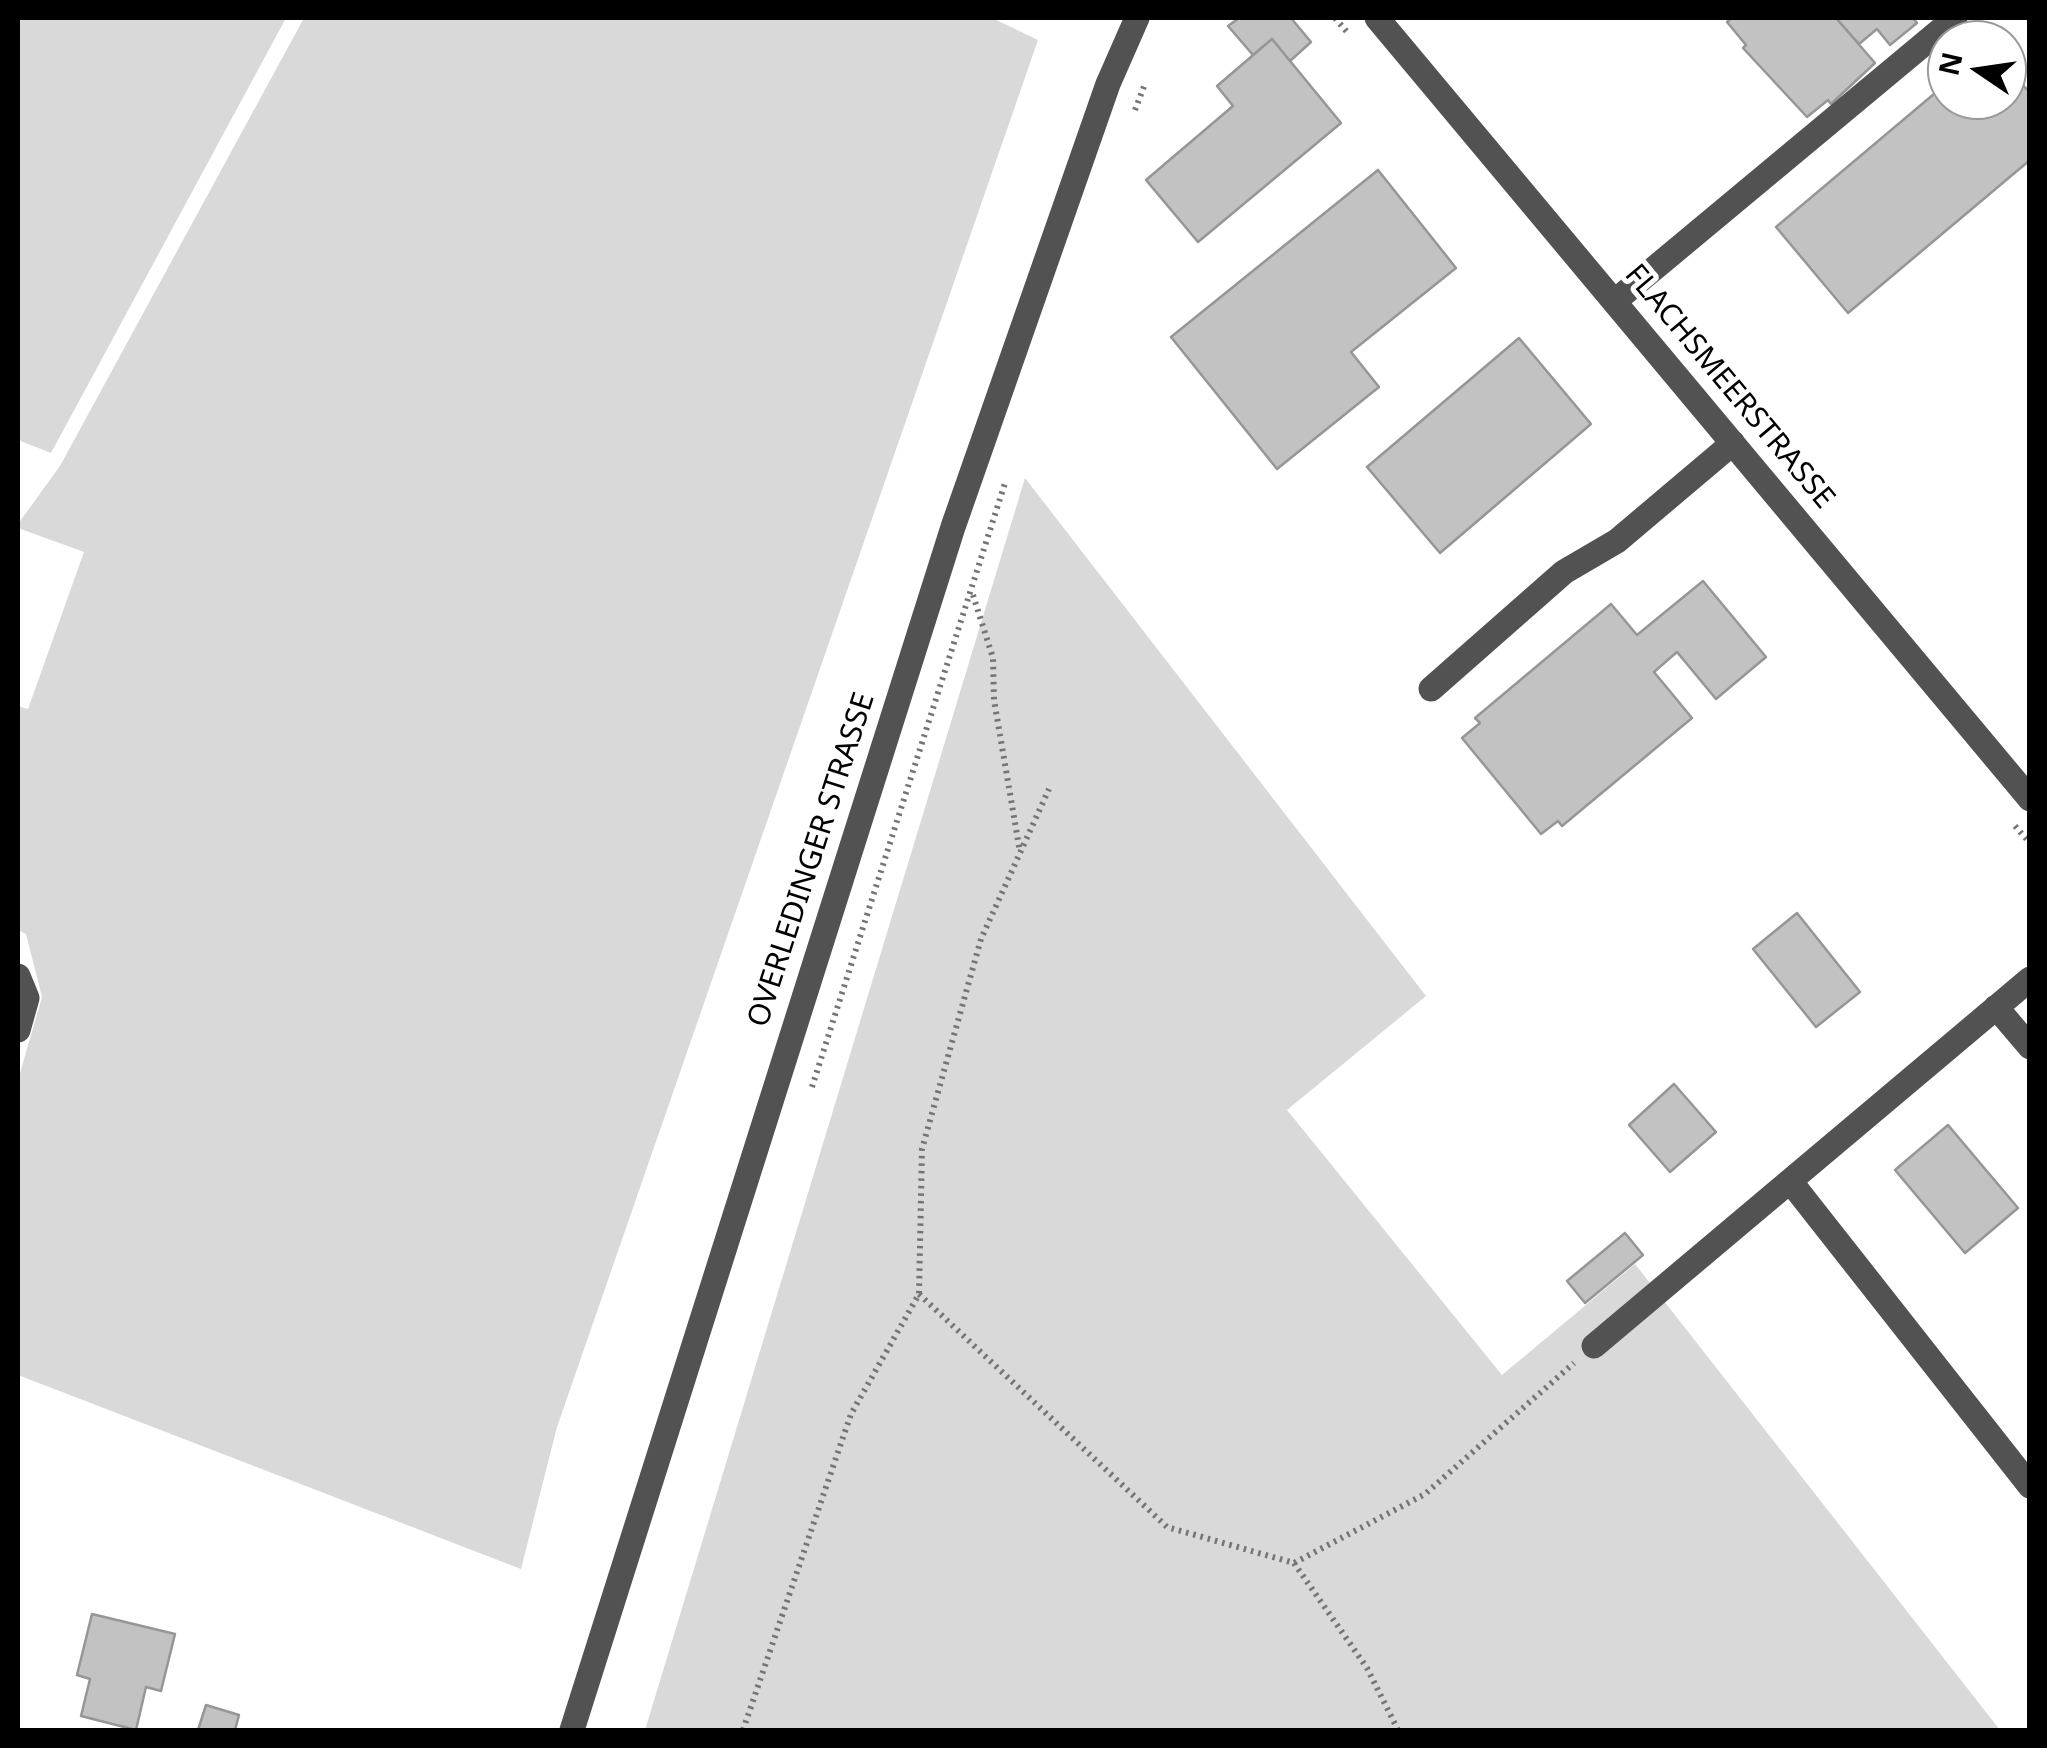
<!DOCTYPE html>
<html>
<head>
<meta charset="utf-8">
<style>
  body { margin:0 }
  #map { position:relative; width:2047px; height:1748px; overflow:hidden; background:#fff; font-family:"Noto Sans",sans-serif }
  canvas { display:block }
  .frame { position:absolute; inset:0; border:20px solid #000; pointer-events:none }
  .north { position:absolute; left:1927px; top:20px; width:100px; height:100px; box-sizing:border-box; background:#fff; border:2px solid #999; border-radius:50%; rotate:283deg; font-size:28px; font-weight:700; line-height:40px; text-align:center; color:#000 }
  .north::after { content:''; display:block; margin:auto; width:35px; height:45px; background:#000; clip-path:polygon(50% 0,100% 100%,50% 72%,0 100%) }
</style>
</head>
<body>
<div id="map">
<canvas width="2047" height="1748"></canvas>
<div class="frame"></div>
<div class="north">N</div>
</div>
<script>
const g = document.querySelector('canvas').getContext('2d');
g.lineJoin = 'round';
function fill(path, color) { g.fillStyle = color; g.fill(path, 'evenodd'); }
const toPath = rows => new Path2D(rows.map(r => 'M' + r).join(''));
function strokePath(path, color, width, dash) { g.strokeStyle = color; g.lineWidth = width; g.lineCap = dash ? 'butt' : 'round'; g.setLineDash(dash || []); g.stroke(path); }
function write(font, color, halo, rows, align = 'center') {
  g.font = font + ' "Noto Sans",sans-serif'; g.lineWidth = 10; g.setLineDash([]); g.textBaseline = 'middle'; g.strokeStyle = halo; g.fillStyle = color; for (const [text, x, y, turn = 0] of rows) {
    g.save(); g.translate(x, y); g.rotate((+turn || 0) * Math.PI / 180); g.textAlign = isNaN(turn) ? turn : align; if (halo) g.strokeText(text, 0, 0); g.fillText(text, 0, 0); g.restore();
  }
}
fill(toPath([
  [18,18,286,18,51,453,18,440],
  [304,18,992,18,1038,40,557,1427,521,1569,18,1375,18,1080,42,997,26,934,18,930,18,706,28,709,84,552,18,528,18,524,60,466],
  [1025,478,1426,996,1287,1110,1502,1375,1635,1264,2000,1730,645,1730]
]), '#d9d9d9');
const building = toPath([
  [1239,18,1291,18,1311,42,1290,61,1272,39,1253,55,1228,26,1239,18],
  [1732,18,1836,18,1875,63,1831,104,1828,100,1807,117,1743,48,1746,45,1727,22,1732,18],
  [1836,18,1913,18,1917,23,1890,45,1877,29,1859,44,1836,18],
  [1272,39,1341,123,1198,242,1146,180,1233,106,1217,86,1272,39],
  [2007,67,2030,93,2030,160,1848,313,1776,227,1947,83,1947,100,2007,100,2007,67],
  [1378,170,1456,268,1351,352,1379,387,1277,469,1171,337,1378,170],
  [1519,338,1591,424,1440,553,1367,467,1519,338],
  [1703,581,1766,657,1716,699,1677,652,1654,672,1692,718,1562,826,1558,821,1541,834,1462,738,1480,723,1475,718,1611,604,1637,635,1703,581],
  [1797,913,1860,992,1816,1027,1753,949,1797,913],
  [1674,1084,1716,1132,1670,1172,1629,1125,1674,1084],
  [1948,1125,2018,1208,1965,1253,1895,1170,1948,1125],
  [1625,1233,1643,1255,1585,1303,1567,1281,1625,1233],
  [92,1614,175,1634,161,1691,146,1687,136,1730,81,1716,90,1679,77,1675,92,1614],
  [206,1705,239,1715,235,1730,198,1730,206,1705]
]);
fill(building, '#c2c2c2');
strokePath(building, '#969696', 2.5);
strokePath(toPath([
  [1335,18,1347,32],
  [1135,110,1145,84],
  [973,595,993,658,994,700,1020,852],
  [2015,826,2030,843],
  [812,1087,1006,480],
  [919,1294,1167,1527,1294,1563,1425,1494,1574,1363],
  [1294,1563,1367,1668,1398,1730],
  [743,1730,851,1414,919,1294,922,1149,981,939,1049,789]
]), '#747474', 6, [2.5, 5]);
strokePath(toPath([
  [1377,18,2030,799],
  [1615,301,1955,18],
  [1431,689,1564,572,1617,541,1733,443],
  [18,976,27,998,18,1030],
  [1996,1007,2030,1047],
  [1790,1181,2030,1486],
  [1594,1346,2030,979],
  [572,1730,953,527,1108,84,1137,18]
]), '#525252', 25);
write('30px', '#000', '#fff', [
  ["FLACHSMEERSTRASSE",1729,387,50],
  ["OVERLEDINGER STRASSE",812,860,-72]
]);
</script>
</body>
</html>
